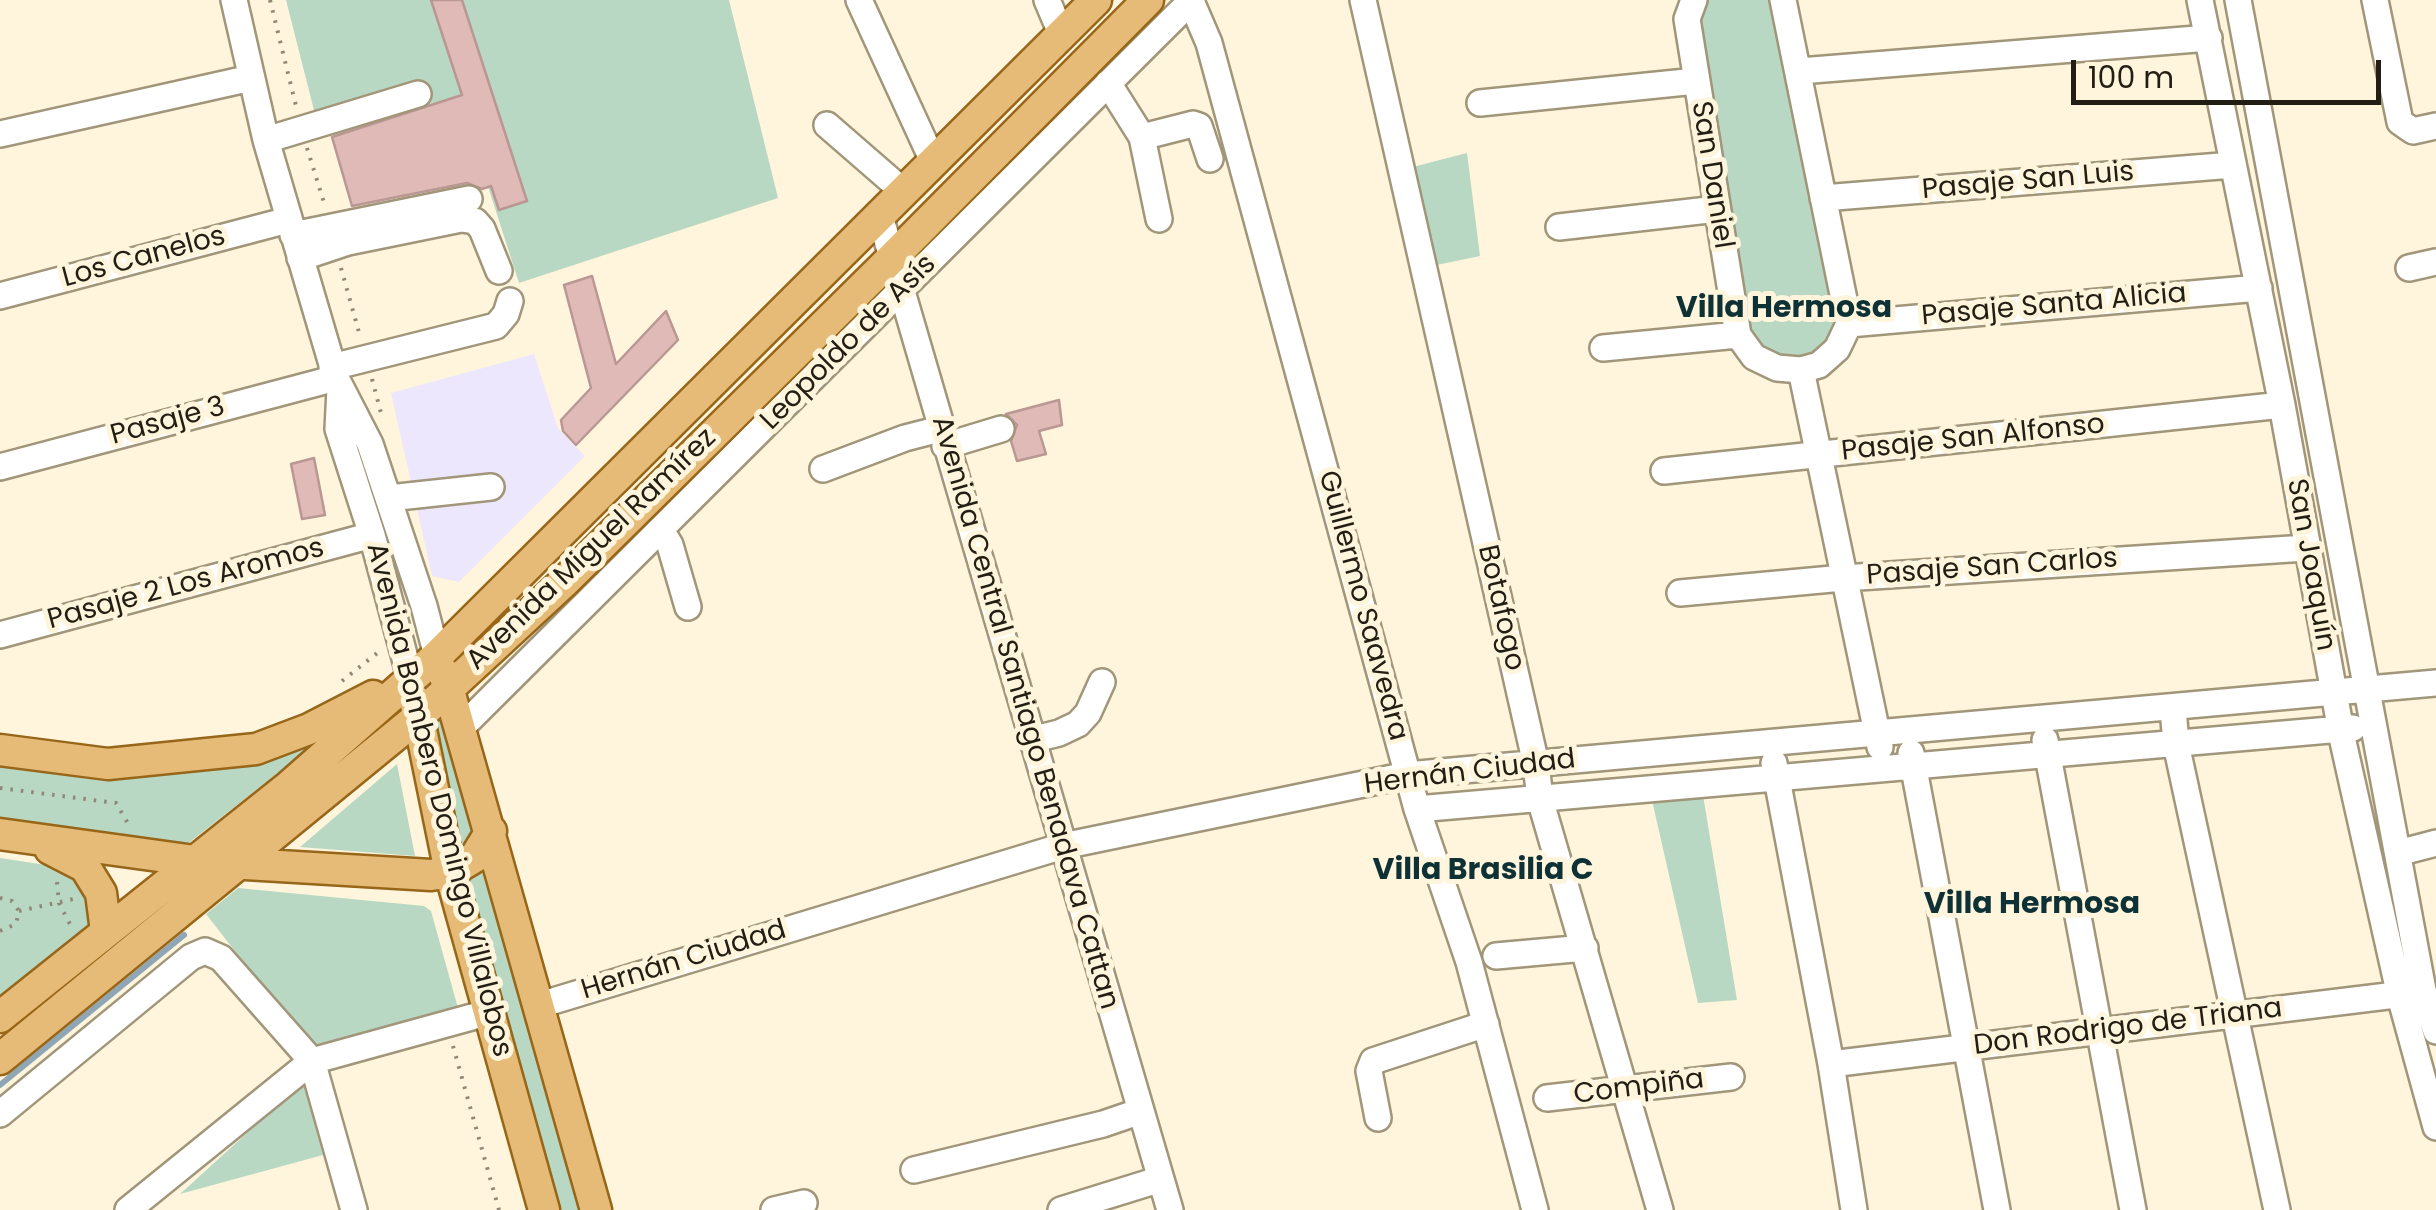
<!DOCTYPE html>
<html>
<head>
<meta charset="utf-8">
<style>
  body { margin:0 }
  #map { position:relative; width:2436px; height:1210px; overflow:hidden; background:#fef5dc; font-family:Poppins,sans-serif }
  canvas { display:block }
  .scale { position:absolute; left:2071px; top:60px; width:310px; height:45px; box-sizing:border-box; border:5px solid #221e13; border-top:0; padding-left:12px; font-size:30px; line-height:35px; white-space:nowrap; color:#221e13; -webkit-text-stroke:8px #fef5dc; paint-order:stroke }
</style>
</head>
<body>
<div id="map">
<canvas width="2436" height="1210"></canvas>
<div class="scale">100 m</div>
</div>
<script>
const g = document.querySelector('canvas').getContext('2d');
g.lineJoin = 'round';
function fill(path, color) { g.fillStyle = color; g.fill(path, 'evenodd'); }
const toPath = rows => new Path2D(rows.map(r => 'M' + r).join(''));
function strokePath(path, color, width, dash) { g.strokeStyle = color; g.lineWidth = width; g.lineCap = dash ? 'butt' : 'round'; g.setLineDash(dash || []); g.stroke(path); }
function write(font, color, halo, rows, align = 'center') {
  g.font = font + ' Poppins,sans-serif'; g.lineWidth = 10; g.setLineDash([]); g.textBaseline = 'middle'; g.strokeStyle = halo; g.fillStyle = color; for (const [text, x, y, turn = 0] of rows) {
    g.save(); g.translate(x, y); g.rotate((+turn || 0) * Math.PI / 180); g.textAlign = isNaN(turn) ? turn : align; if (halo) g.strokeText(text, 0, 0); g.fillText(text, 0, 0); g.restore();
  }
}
fill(toPath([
  [534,354,558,428,585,456,459,582,432,576,391,393]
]), '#ede7fd');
fill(toPath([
  [286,0,729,0,778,198,519,283,459,96,320,134],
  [1694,0,1783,0,1849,324,1819,365,1754,357],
  [1467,153,1480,256,1427,267,1405,169],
  [444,708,586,1210,555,1210,465,885,430,720],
  [312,746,181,849,0,824,0,764,116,780,272,760],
  [397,764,415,856,300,847],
  [1701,783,1737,1000,1698,1003,1649,787],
  [0,858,59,867,78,877,89,894,90,923,88,929,0,1005],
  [238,888,424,906,431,911,458,1008,312,1050,206,914],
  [303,1082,323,1155,180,1194]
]), '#b9d8c4');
strokePath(toPath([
  [0,1085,184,935]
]), '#8ea6b5', 6);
const building = toPath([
  [431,0,462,0,527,201,499,210,491,186,482,189,467,183,352,206,332,137,462,95,431,0],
  [592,276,616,364,666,311,678,340,576,445,563,431,561,420,591,388,564,285,592,276],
  [1059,400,1062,425,1039,431,1046,454,1017,461,1011,441,1017,425,1006,414,1059,400],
  [314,458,325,515,302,519,291,464,314,458]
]);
fill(building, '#dfbab6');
strokePath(building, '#ba9793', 2.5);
const minor = toPath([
  [234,0,266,140,336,378,370,444,424,606,437,656],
  [859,0,933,161],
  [1047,0,1061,33],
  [1363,0,1536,764,1540,799,1660,1210],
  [1694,0,1687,19,1738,335,1754,357,1777,368,1801,370,1819,365,1837,349,1849,324,1783,0],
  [2200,0,2282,405,2342,737,2400,996,2436,1127],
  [2238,0,2423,990,2436,1031],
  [2375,0,2400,122,2413,131,2436,126],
  [1191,1,1209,43,1417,809,1469,962,1535,1210],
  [1800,71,2209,38],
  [1108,83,1142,137,1193,124,1199,126,1210,159],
  [1480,103,1696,81],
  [827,125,903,191],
  [0,134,251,78],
  [1142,137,1159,219],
  [266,140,418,94],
  [1823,198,2233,165],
  [880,216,1170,1210],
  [1559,227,1717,209],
  [293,235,469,199],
  [300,258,348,242,461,219,475,221,482,229,499,271],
  [2409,268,2436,262],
  [0,296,288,220],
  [1849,324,2259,288],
  [1603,348,1738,335],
  [332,367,496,326,506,314,510,301],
  [1801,370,1880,747],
  [340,389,338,429,372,535,410,677],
  [945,446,1001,429],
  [0,467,336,378],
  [823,469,905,438,940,429],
  [1664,471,2282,405],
  [389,498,491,487],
  [661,530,670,545,688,607],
  [1680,593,1843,578,2306,548],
  [0,635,372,535],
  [2173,708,2176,744,2277,1210],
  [462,727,1192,0],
  [1031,740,1059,733,1078,724,1088,713,1102,682],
  [2045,740,2133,1210],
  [1911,753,1997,1210],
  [1774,763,1831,1064,1854,1210],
  [1417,809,2353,728],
  [2398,853,2436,843],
  [1496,956,1585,948],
  [540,1005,1063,846,1407,775,2436,683],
  [1831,1064,2412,993],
  [1547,1098,1731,1077],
  [0,1114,191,957,205,951,221,958,312,1061,354,1210],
  [1378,1118,1369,1071,1373,1061,1486,1024],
  [914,1170,1103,1124,1141,1111],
  [128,1210,312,1061,490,1012],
  [774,1210,804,1203],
  [1061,1210,1161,1179]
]);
const major = toPath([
  [444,673,596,1210],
  [415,700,450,872,544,1210],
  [0,750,108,764,256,749,309,729,373,696],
  [0,834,195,861,431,875,450,872,475,857,491,831],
  [50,849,85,867,101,893,106,931],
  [0,1017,288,787,437,656,1096,0],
  [0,1059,418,717,563,583,893,257,1148,0]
]);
strokePath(minor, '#a19679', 30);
strokePath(major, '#976619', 35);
strokePath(toPath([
  [270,0,297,110],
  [307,148,325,206],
  [341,268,360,336],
  [372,379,381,413],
  [342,681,381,650],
  [0,788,116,803,130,827],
  [57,882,59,903,72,928],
  [0,898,12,901,19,911],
  [19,911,78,898],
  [0,931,16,924,19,911],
  [453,1046,499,1210]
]), '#8f8876', 4, [2.5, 8]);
strokePath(minor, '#fff', 25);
strokePath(major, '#e6bb77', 30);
write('28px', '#221e13', '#fef5dc', [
  ["San Daniel",1711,175,81],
  ["Pasaje San Luis",2028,182,-5],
  ["Los Canelos",144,258,-15],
  ["Pasaje Santa Alicia",2054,306,-5],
  ["Leopoldo de Asís",849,343,-45],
  ["Pasaje 3",168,422,-15],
  ["Pasaje San Alfonso",1973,439,-6],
  ["Avenida Miguel Ramírez",592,550,-44],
  ["San Joaquín",2310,565,80],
  ["Pasaje San Carlos",1992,568,-4],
  ["Pasaje 2 Los Aromos",186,585,-15],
  ["Guillermo Saavedra",1362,606,75],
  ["Botafogo",1500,608,77],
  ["Avenida Central Santiago Benadava Cattan",1024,713,74],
  ["Hernán Ciudad",1470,773,-7],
  ["Avenida Bombero Domingo Villalobos",438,800,76],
  ["Hernán Ciudad",684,961,-17],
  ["Don Rodrigo de Triana",2128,1028,-7],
  ["Compiña",1639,1088,-7]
]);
write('bold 30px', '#0e3135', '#fef5dc', [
  ["Villa Hermosa",1784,309],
  ["Villa Brasilia C",1483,871],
  ["Villa Hermosa",2032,905]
]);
</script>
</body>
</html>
